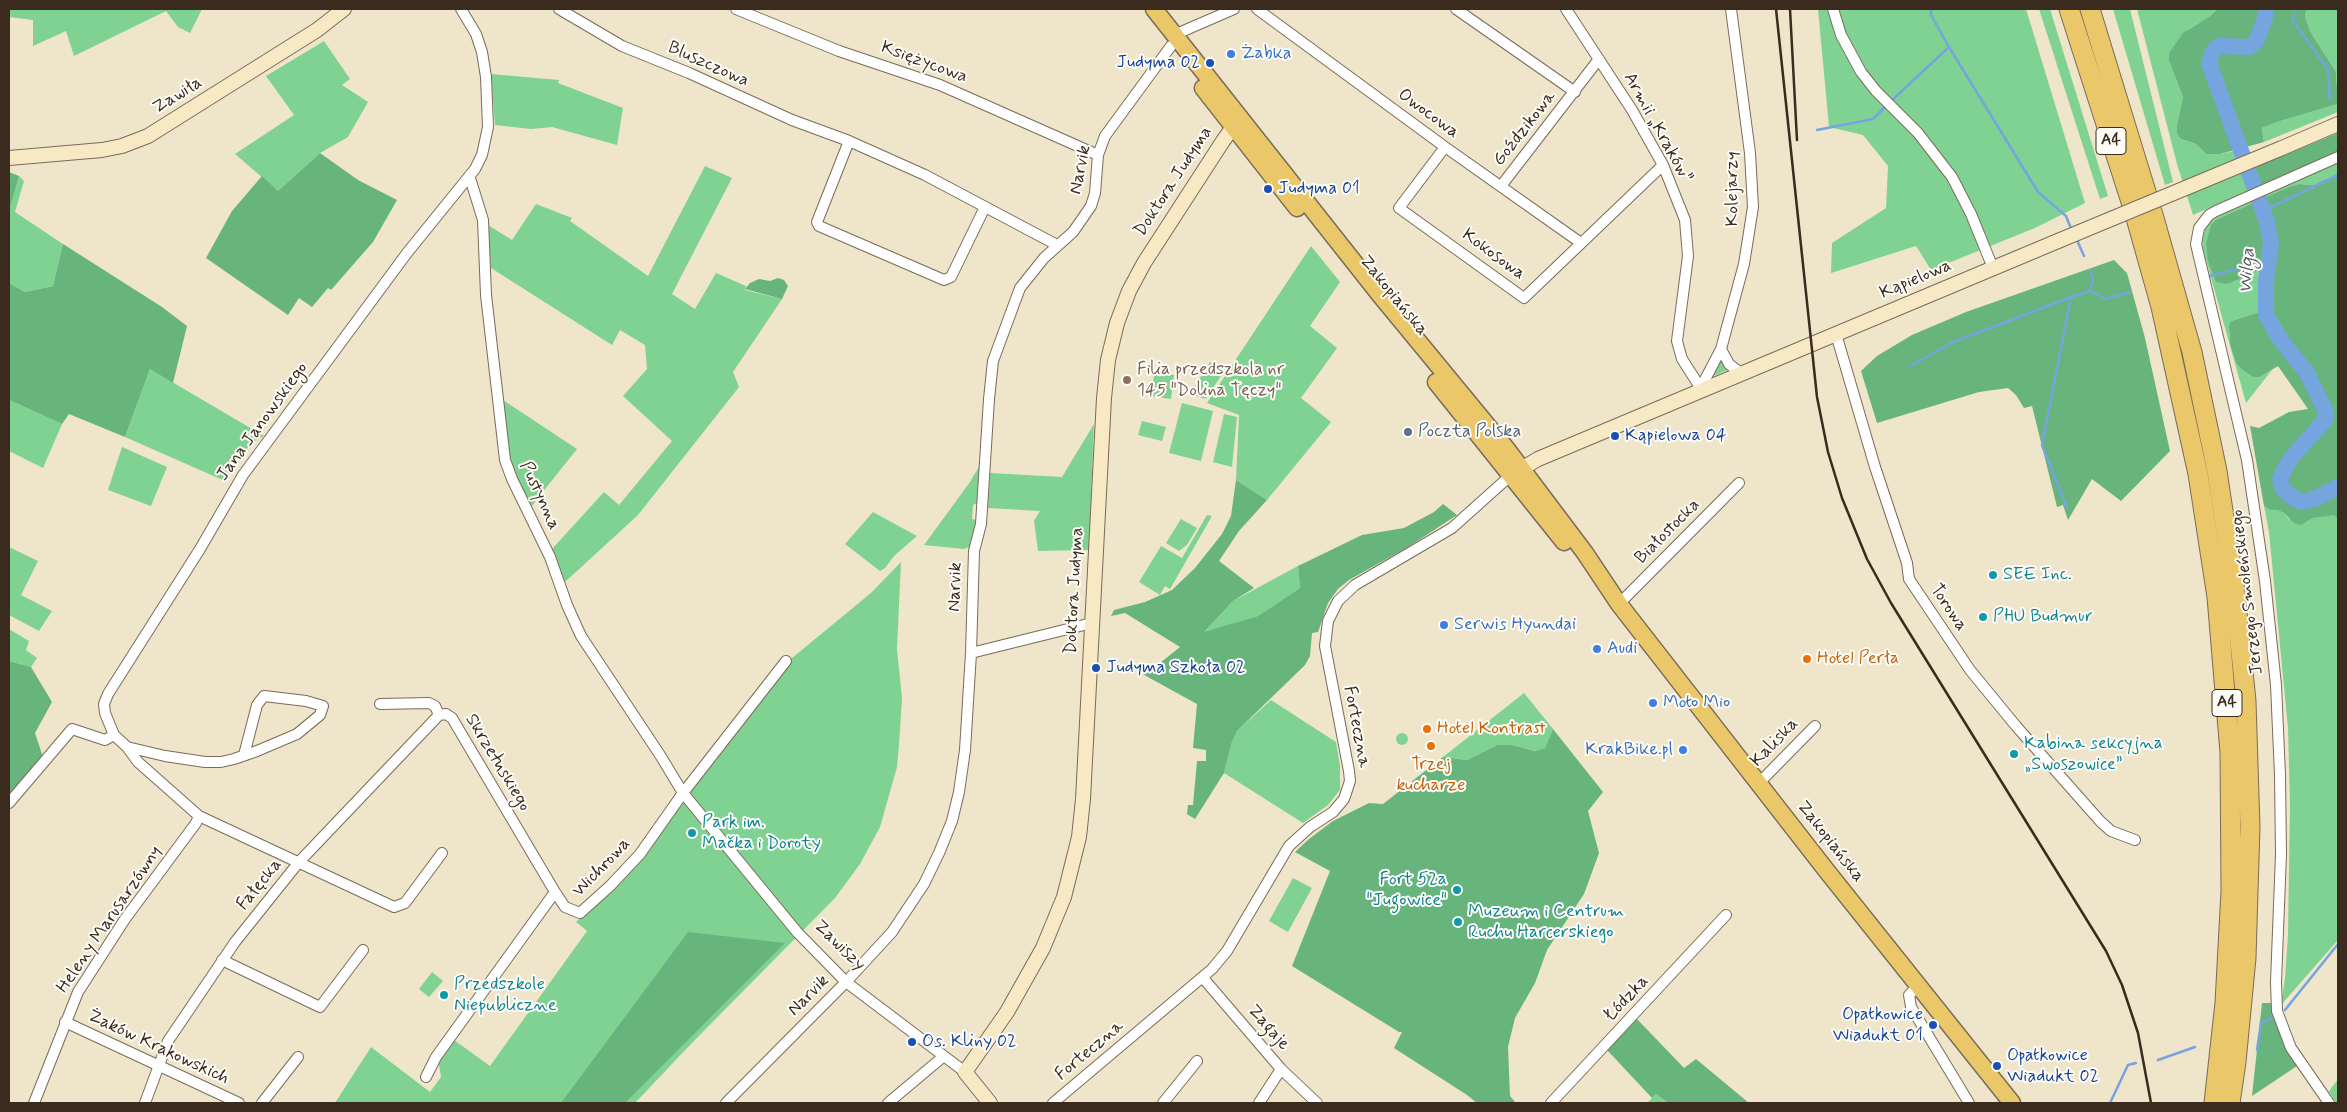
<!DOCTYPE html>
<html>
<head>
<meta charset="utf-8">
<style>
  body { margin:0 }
  #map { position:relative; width:2347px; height:1112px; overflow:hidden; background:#efe5ca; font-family:Mynerve,sans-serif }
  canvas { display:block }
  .frame { position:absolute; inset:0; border:10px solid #3b2a1e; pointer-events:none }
</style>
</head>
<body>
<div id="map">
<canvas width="2347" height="1112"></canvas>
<div class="frame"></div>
</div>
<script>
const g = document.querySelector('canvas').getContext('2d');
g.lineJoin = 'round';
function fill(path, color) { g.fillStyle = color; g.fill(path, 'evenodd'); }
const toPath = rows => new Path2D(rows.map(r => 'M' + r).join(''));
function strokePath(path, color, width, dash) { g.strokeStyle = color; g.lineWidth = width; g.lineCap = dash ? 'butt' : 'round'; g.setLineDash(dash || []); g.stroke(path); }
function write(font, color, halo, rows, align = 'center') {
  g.font = font + ' Mynerve,sans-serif'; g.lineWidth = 4; g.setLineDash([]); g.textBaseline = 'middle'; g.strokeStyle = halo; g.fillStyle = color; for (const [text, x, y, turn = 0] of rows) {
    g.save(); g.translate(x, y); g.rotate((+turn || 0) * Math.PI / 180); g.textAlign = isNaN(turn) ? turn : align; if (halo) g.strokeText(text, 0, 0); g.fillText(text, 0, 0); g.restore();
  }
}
fill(toPath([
  [9,9,202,9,190,33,178,27,166,11,74,56,66,31,33,46,33,20,9,17],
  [1818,9,2026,9,2085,203,2035,228,1931,270,1916,246,1831,273,1832,243,1886,208,1888,166,1863,135,1829,127],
  [2039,9,2050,9,2108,196,2100,199],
  [2113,9,2130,9,2173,182,2165,185],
  [2137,9,2217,9,2210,16,2189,29,2169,53,2169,61,2183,97,2177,125,2181,139,2196,144,2206,154,2220,154,2239,150,2252,189,2193,215,2177,164],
  [2307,9,2338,9,2338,101,2336,72,2310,31,2305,16],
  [324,41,350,79,342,85,368,102,348,137,320,153,278,191,235,154,294,115,266,76],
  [491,74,559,80,558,83,623,108,617,145,552,127,531,129,495,125],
  [2338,104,2338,112,2264,142,2262,128,2277,122],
  [2338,162,2338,174,2335,176,2313,185,2299,184,2291,186,2254,204,2233,282,2265,266,2260,312,2231,321,2229,334,2236,363,2241,369,2253,377,2260,377,2272,370,2246,403,2203,249,2202,240,2205,230,2210,222,2217,217],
  [705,166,732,178,672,294,695,309,716,273,746,286,745,290,782,299,733,372,739,387,638,515,565,582,552,549,604,492,619,505,672,441,623,396,647,369,645,345,620,330,612,345,491,268,488,225,512,240,536,204,572,218,570,221,648,276],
  [19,176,24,181,15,212,63,244,53,286,25,292,9,283,9,212],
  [1311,246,1340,282,1310,326,1337,348,1301,398,1331,422,1267,500,1236,480,1239,415,1207,403],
  [1721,359,1727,370,1709,378],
  [1210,362,1224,371,1206,399,1190,394],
  [150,369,264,436,251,443,225,481,125,437],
  [1155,372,1174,375,1171,399,1150,396],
  [9,400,62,424,43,468,9,451],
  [503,400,577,449,530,508,508,455],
  [1182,403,1213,411,1201,461,1169,453],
  [1224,414,1237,417,1232,467,1213,462],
  [1142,421,1166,427,1162,441,1138,435],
  [1094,424,1089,550,1038,551,1034,521,1040,511,988,508,990,473,1062,477],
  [122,447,167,467,151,506,108,490],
  [984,458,979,502,973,505,972,519,976,520,973,546,964,549,924,545,970,482],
  [2264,506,2270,510,2277,510,2284,513,2289,519,2307,522,2312,518,2334,514,2338,519,2338,940,2281,1005,2285,978,2288,935,2290,804,2288,728,2269,532],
  [873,512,917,536,894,556,885,568,880,571,845,544],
  [1207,515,1212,516,1170,589,1165,586,1160,595,1139,582,1161,546,1182,558],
  [1181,519,1197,528,1187,545,1179,551,1166,543],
  [9,547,38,561,21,595,52,611,39,631,9,615],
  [901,562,897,649,902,698,899,745,897,767,880,827,860,864,835,898,689,1046,635,1103,335,1103,371,1047,430,1092,441,1077,438,1059,454,1040,490,1066,587,931,576,922,628,872,770,682,792,658,871,593],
  [1298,566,1300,588,1258,616,1203,633,1233,601],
  [9,629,29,641,26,650,37,658,31,667,9,661],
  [1524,693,1553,729,1545,748,1535,751,1512,745,1497,745,1467,760,1443,757],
  [1271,700,1336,742,1340,766,1340,790,1328,805,1303,823,1224,773,1232,742,1237,731],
  '1396 739a6 6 0 1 1 12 0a6 6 0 1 1-12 0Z',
  [1293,878,1312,888,1288,932,1269,921],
  [432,972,443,981,429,997,419,989],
  [2338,1079,2338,1103,2336,1103,2329,1091],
  [1656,1094,1668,1103,1647,1103]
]), '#80d293');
fill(toPath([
  [2217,9,2307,9,2305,16,2310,31,2336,72,2338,104,2277,122,2262,128,2264,142,2220,154,2206,154,2196,144,2181,139,2177,133,2177,125,2183,97,2169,61,2169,53,2183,33,2210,16],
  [2338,133,2338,152,2252,189,2246,171],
  [320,153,358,180,397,200,373,242,331,290,328,288,312,307,299,298,288,315,206,258,232,211,262,176,278,191],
  [9,172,19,176,9,212],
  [2338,174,2338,519,2334,515,2313,518,2301,525,2294,523,2284,513,2277,510,2270,510,2264,506,2250,426,2259,428,2289,412,2308,409,2278,366,2260,377,2253,377,2241,369,2236,363,2230,343,2229,327,2231,321,2260,312,2265,267,2233,282,2226,284,2216,282,2208,261,2206,243,2211,225,2216,220,2291,186,2299,184,2313,185],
  [63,244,162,307,187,326,173,383,150,369,125,437,69,414,62,424,9,400,9,283,25,292,53,286],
  [2114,260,2127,273,2145,338,2170,451,2121,501,2092,479,2068,520,2063,505,2057,507,2032,406,2024,408,2016,395,2008,388,1979,392,1877,423,1861,371,1877,356,1912,335,1966,312],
  [778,278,784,280,788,286,782,299,745,289,750,283,759,279,770,281],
  [1236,480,1267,500,1239,531,1219,561,1254,588,1233,601,1204,632,1258,616,1300,588,1298,566,1362,535,1404,528,1434,512,1443,504,1457,515,1408,547,1349,580,1338,589,1328,603,1318,632,1312,633,1310,656,1305,665,1237,731,1232,742,1224,773,1195,819,1187,814,1188,805,1193,805,1197,761,1206,761,1206,750,1193,748,1197,704,1135,670,1139,664,1150,671,1180,647,1125,613,1111,616,1114,610,1145,602,1172,590,1195,568,1222,534,1231,516],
  [9,661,31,667,52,702,35,733,43,757,9,794],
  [1553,729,1603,792,1588,811,1599,853,1584,894,1547,950,1535,983,1515,1018,1508,1047,1510,1096,1516,1103,1477,1103,1467,1095,1394,1048,1402,1032,1399,1032,1292,966,1330,871,1295,852,1309,839,1333,821,1369,803,1383,804,1443,757,1467,760,1497,745,1512,745,1535,751,1545,748],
  [688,932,785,943,625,1103,561,1103],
  [2262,1003,2274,1003,2277,1024,2297,1066,2252,1096],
  [1637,1019,1684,1068,1696,1059,1749,1103,1668,1103,1656,1094,1652,1098,1607,1050]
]), '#68b47d');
strokePath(toPath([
  [1931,9,1931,15,1949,47,2038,192,2066,216,2072,231],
  [2295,9,2293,21,2328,69,2330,98],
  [1890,102,1949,47],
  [1817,130,1873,119,1886,106],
  [2265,210,2338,175],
  [2076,238,2084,256],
  [2206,277,2269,261],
  [2090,291,2105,299,2130,292],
  [1911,366,1951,343,2071,297],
  [2067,508,2042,445,2071,297,2090,291,2093,280,2090,270],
  [2285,1010,2338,944],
  [2257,1050,2261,1023,2272,1018],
  [2158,1060,2195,1047],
  [2110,1103,2128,1065,2136,1063]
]), '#76a4de', 2.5);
strokePath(toPath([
  [2265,9,2265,18,2257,40,2249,47,2219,46,2213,51,2209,63,2267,222,2271,244,2266,280,2266,315,2280,339,2307,373,2326,412,2325,420,2292,457,2285,468,2280,479,2282,488,2293,498,2303,502,2316,498,2338,487]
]), '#76a4de', 16);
const street = toPath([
  [559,9,622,46,689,73,792,120,849,141,925,175,1057,245],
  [736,9,839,51,940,85,1098,155],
  [1257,9,1445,147,1581,243],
  [1456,9,1575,92],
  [1566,9,1632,110,1663,165,1685,220,1688,256,1677,341,1682,359,1700,387],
  [1833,9,1841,35,1861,72,1876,91,1918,133,1952,177,1971,214,1993,268],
  [1174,35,1234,9],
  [849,141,819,217,817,222,819,226,944,280,951,277,985,207],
  [1445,147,1399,208,1524,298,1663,165],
  [470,178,483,220,486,295,505,460,512,479,550,557,567,605,581,636,660,755,683,793,797,932,846,982,965,1072],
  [1501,186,1599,59],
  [1836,334,1875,467,1907,563,1909,579,1970,670,2016,726,2100,821,2111,831,2135,840],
  [1721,349,1729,364,1742,374],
  [1699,391,1721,349,1744,264,1753,207,1750,153,1731,9],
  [1619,604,1739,483],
  [971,653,1092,623],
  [380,704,429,703,435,706,439,715,446,714,452,718,555,892],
  [114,735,127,747,138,762,199,816,394,907,405,903,442,853],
  [127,747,165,756,205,762,221,762,234,759,257,751,297,734,320,715,323,706,306,701,264,696,257,705,244,755],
  [1759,783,1815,726],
  [9,803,72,729,105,740,114,735,105,713,104,704,108,694,200,549,243,475,407,253,475,169,482,155,488,127,486,77,482,52,476,34,461,9],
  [222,960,320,1007,363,950],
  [1203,978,1281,1069,1317,1103],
  [1918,986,1909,995,1911,1007,1969,1103],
  [65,1022,239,1103],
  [426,1077,436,1057,555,892,565,907,580,913,610,886,640,854,683,793,786,661],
  [34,1103,78,992,125,919,196,823,199,816],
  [145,1103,168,1041,235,942,299,862,439,715],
  [262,1103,298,1057],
  [726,1103,846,982,892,932,924,884,939,853,952,821,959,792,965,750,971,653,974,551,981,524,989,399,993,361,1020,288,1044,258,1073,232,1091,206,1095,193,1098,155,1105,136,1171,46],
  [888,1103,944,1056],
  [1053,1103,1212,969,1227,951,1289,846,1310,827,1333,812,1344,799,1350,781,1349,771,1325,646,1328,621,1338,601,1355,585,1452,528,1510,476],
  [1163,1103,1197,1061],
  [1259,1103,1281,1069],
  [1551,1103,1726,915],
  [2329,1103,2291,1048,2277,1011,2276,982,2281,854,2280,775,2276,685,2265,581,2247,460,2196,244,2199,228,2209,215,2216,211,2338,157]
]);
const secondary = toPath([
  [2282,148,2338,124],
  [9,158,102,150,122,146,148,136,317,30,344,9],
  [1513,474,1538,459,2058,241],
  [990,1103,965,1072,1007,1012,1043,948,1064,897,1079,837,1083,799,1104,398,1108,360,1117,323,1129,291,1144,263,1223,141,1233,127,1241,121]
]);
const primary = toPath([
  [1154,9,1380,295,1506,448,1585,553,1619,604,1826,870,2012,1103],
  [1203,88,1297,208],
  [1436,382,1564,542]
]);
const highway = toPath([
  [2069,9,2134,211,2161,307,2198,474,2217,597,2230,752,2231,891,2225,1003,2214,1103],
  [2090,9,2154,218,2192,352,2217,471,2234,583,2246,701,2250,827,2246,958,2236,1062,2230,1103]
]);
strokePath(street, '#7a6b5a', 12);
strokePath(secondary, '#7a6b5a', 16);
strokePath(primary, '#7a6b5a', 19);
strokePath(highway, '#7a6b5a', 21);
strokePath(street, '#fff', 10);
strokePath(secondary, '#f7e9c3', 14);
strokePath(primary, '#eac769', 16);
strokePath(highway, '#eac769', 19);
strokePath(toPath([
  [1776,9,1817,397,1828,452,1842,498,1867,559,1891,603,2106,951,2122,985,2138,1033,2151,1103],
  [1790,9,1797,140]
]), '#3b2a1e', 2.5);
const secondaryBridge = toPath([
  [2058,241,2282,148]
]);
strokePath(secondaryBridge, '#7a6b5a', 16, []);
strokePath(secondaryBridge, '#f7e9c3', 14);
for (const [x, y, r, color] of [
  [1231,54,5,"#3f7fe0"],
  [1210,63,5,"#1a4fb4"],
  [1268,189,5,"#1a4fb4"],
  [1127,380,5,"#8d6e63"],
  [1408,432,5,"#5c6f8a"],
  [1615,436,5,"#1a4fb4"],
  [1993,575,5,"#0f9aa8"],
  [1983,617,5,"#0f9aa8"],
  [1444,625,5,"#3f7fe0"],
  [1597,649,5,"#3f7fe0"],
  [1807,659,5,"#e8710a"],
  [1096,668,5,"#1a4fb4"],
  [1653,703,5,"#3f7fe0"],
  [1427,729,5,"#e8710a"],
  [1431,746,5,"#e8710a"],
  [1683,750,5,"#3f7fe0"],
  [2014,754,5,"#0f9aa8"],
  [692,833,5,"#0f9aa8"],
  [1457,890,5,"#0f9aa8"],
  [1458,922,5,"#0f9aa8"],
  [444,995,5,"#0f9aa8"],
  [1933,1025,5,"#1a4fb4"],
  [912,1042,5,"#1a4fb4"],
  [1997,1066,5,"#1a4fb4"]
]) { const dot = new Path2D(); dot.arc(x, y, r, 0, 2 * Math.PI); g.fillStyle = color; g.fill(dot); strokePath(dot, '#fdfcf7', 2); }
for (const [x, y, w] of [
  [2111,141,30],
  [2227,703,30]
]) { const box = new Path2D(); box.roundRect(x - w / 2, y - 13.5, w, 27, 4); g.fillStyle = '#fdfcf7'; g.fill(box); strokePath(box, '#3b2a1e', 1); }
write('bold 16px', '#3b2a1e', null, [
  ["A4",2111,141],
  ["A4",2227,703]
]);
write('18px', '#366cbe', '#fdfcf7', [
  ["Żabka",1241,54],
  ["Serwis Hyundai",1454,625],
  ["Audi",1607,649],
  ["Moto Mio",1663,703],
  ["KrakBike.pl",1673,750,"right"]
], 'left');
write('18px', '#3b2a1e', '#fdfcf7', [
  ["Księżycowa",924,63,20],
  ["Bluszczowa",708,65,24],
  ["Zawiła",178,96,-32],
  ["Owocowa",1428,114,36],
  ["Armii „Kraków”",1657,128,61],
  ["Goździkowa",1525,129,-52],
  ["Narvik",1081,170,-79],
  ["Doktora Judyma",1174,182,-57],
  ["Kolejarzy",1733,189,-90],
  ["Kokosowa",1493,255,36],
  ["Kąpielowa",1916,280,-23],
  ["Zakopiańska",1393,296,51],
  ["Jana Janowskiego",263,422,-54],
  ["Pustynna",539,496,65],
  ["Białostocka",1668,532,-45],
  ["Narvik",956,587,-88],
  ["Doktora Judyma",1075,591,-87],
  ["Jerzego Smoleńskiego",2248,592,-97],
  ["Torowa",1948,608,56],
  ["Forteczna",1356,727,79],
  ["Kaliska",1775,743,-46],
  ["Skrzetuskiego",497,763,59],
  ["Zakopiańska",1830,842,52],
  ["Wichrowa",602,868,-46],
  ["Fałęcka",260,885,-51],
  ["Heleny Marusarzówny",110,920,-56],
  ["Zawiszy",839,946,44],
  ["Narvik",809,996,-45],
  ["Łódzka",1627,999,-47],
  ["Zagaje",1268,1028,49],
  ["Żaków Krakowskich",158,1048,25],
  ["Forteczna",1090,1051,-40]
]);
write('18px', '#164399', '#fdfcf7', [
  ["Judyma 02",1200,63,"right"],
  ["Judyma 01",1278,189],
  ["Kąpielowa 04",1625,436],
  ["Judyma Szkoła 02",1106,668],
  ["Opatkowice",1923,1015,"right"],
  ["Wiadukt 01",1923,1036,"right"],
  ["Os. Kliny 02",922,1042],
  ["Opatkowice",2007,1056],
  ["Wiadukt 02",2007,1077]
], 'left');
write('18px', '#785e54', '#fdfcf7', [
  ["Filia przedszkola nr",1137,370],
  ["145 \"Dolina Tęczy\"",1137,391]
], 'left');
write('18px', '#4e5e75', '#fdfcf7', [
  ["Poczta Polska",1418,432]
], 'left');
write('18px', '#0d838f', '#fdfcf7', [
  ["SEE Inc.",2003,575],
  ["PHU Budmur",1993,617],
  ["Kabina sekcyjna",2024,744],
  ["„Swoszowice”",2024,765],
  ["Park im.",702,823],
  ["Mačka i Doroty",702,844],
  ["Fort 52a",1447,880,"right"],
  ["\"Jugowice\"",1447,901,"right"],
  ["Muzeum i Centrum",1468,912],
  ["Ruchu Harcerskiego",1468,933],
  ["Przedszkole",454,985],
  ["Niepubliczne",454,1006]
], 'left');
write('18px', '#c56008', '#fdfcf7', [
  ["Hotel Perła",1817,659],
  ["Hotel Kontrast",1437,729],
  ["Trzej",1431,765,"center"],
  ["kucharze",1431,786,"center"]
], 'left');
write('italic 19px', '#535b6b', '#fdfcf7', [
  ["Wilga",2248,271,-86]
]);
</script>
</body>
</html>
